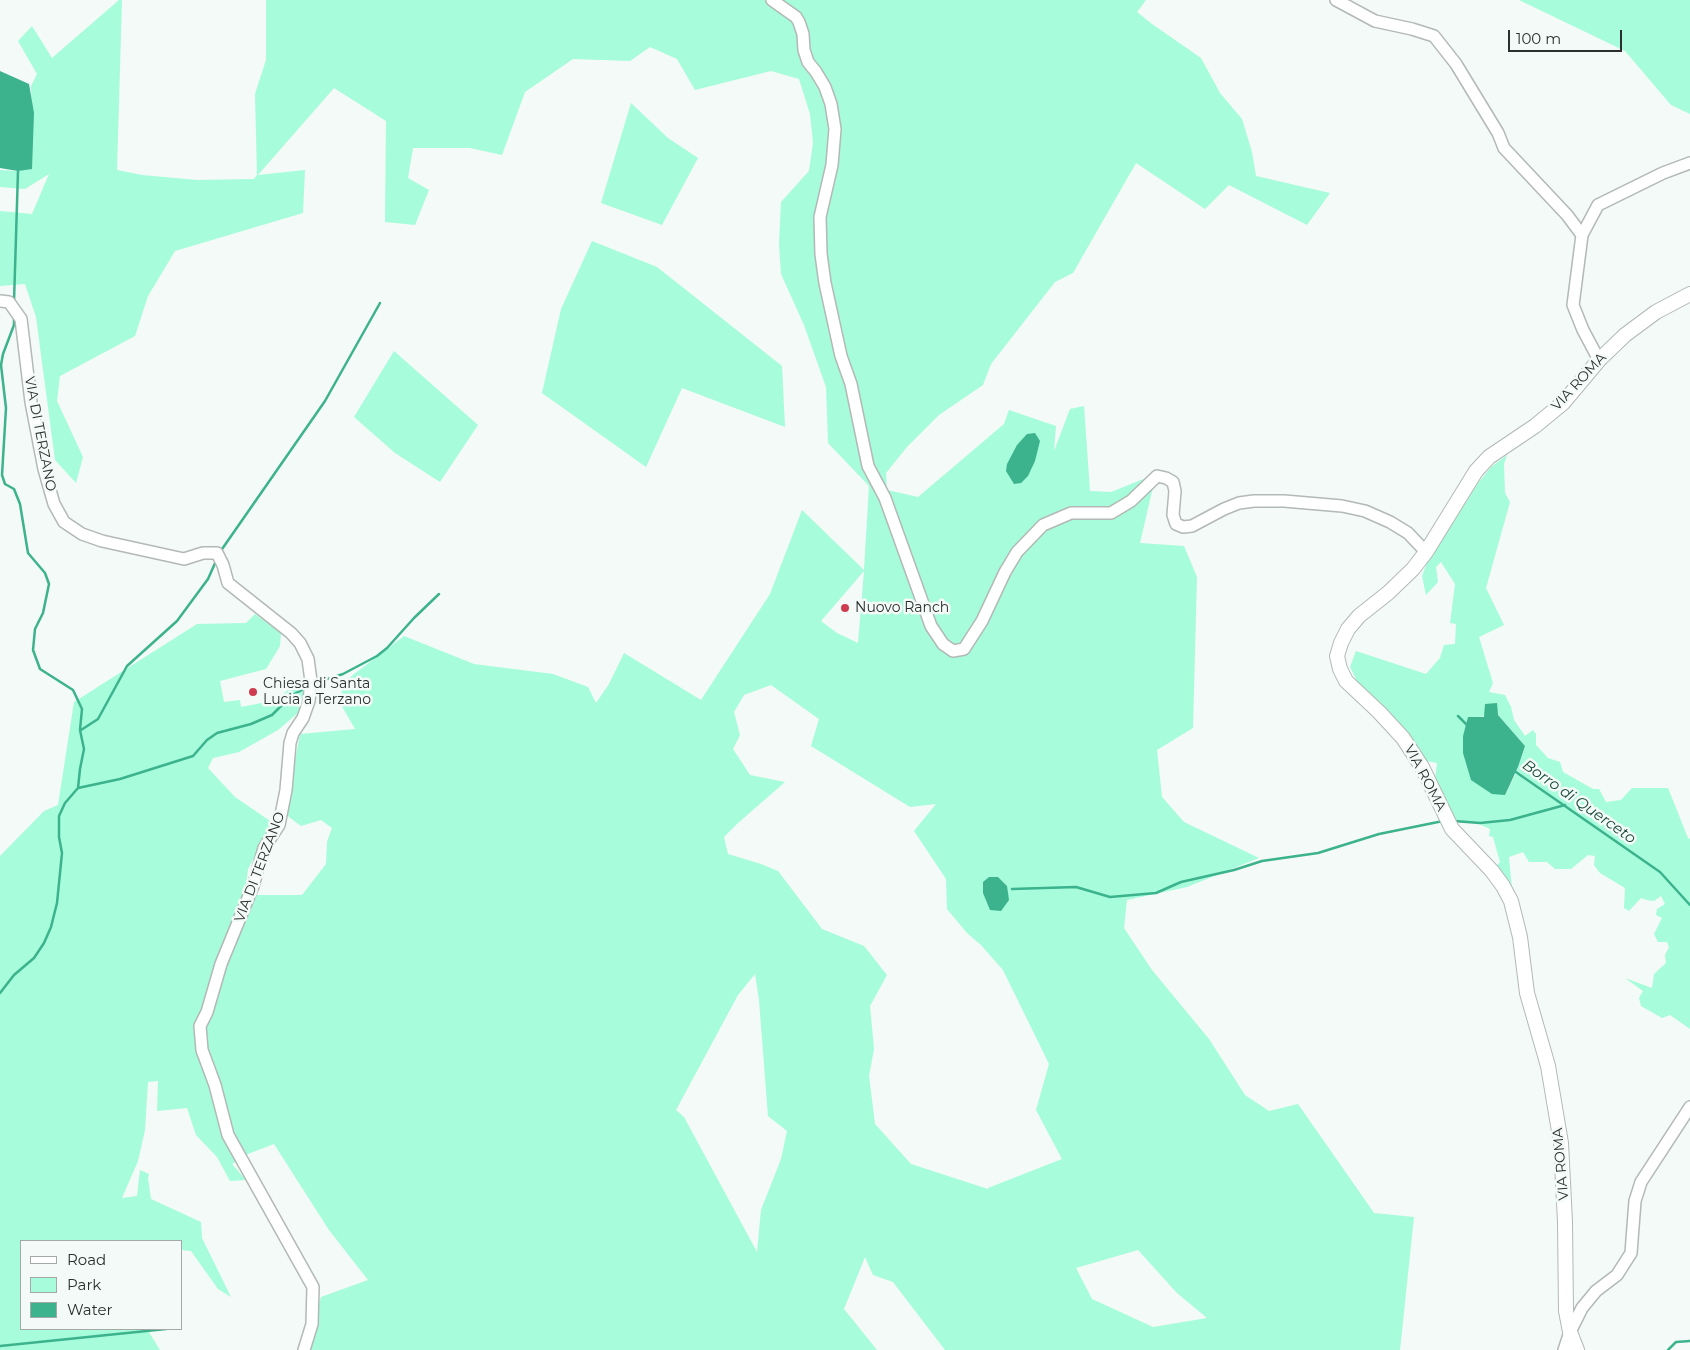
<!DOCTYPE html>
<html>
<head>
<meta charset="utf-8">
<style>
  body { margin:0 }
  #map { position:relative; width:1690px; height:1350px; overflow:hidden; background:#f3faf7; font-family:Montserrat,sans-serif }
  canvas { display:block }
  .legend { position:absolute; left:20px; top:1240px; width:162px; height:90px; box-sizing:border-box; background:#f3faf7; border:1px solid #a3a9a6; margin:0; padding:6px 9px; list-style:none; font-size:15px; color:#2c2f2d }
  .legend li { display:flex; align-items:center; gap:10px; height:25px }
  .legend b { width:25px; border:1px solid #a3a9a6 }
  .scale { position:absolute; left:1508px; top:30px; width:114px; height:22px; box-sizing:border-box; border:2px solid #2c2f2d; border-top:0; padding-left:6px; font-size:15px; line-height:18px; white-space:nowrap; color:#2c2f2d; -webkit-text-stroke:4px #f3faf7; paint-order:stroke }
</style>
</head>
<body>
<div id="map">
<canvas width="1690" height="1350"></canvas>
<ul class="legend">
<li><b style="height:6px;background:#fff"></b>Road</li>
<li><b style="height:14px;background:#a6fcdb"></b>Park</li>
<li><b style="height:14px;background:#3cb28d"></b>Water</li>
</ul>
<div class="scale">100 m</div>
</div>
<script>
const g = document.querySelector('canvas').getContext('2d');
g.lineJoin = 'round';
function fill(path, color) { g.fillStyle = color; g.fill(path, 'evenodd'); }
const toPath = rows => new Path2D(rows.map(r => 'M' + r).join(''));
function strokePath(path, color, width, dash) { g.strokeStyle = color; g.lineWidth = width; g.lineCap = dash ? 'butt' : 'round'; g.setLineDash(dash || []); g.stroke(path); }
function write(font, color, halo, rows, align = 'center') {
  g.font = font + ' Montserrat,sans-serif'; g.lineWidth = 5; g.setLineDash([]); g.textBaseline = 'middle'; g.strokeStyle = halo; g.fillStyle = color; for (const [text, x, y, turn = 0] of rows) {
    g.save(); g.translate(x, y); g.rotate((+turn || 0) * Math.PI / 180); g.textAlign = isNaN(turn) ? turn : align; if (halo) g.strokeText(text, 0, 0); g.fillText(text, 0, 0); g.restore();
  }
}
fill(toPath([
  [119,0,122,0,117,170,142,175,197,180,254,179,257,175,255,94,266,60,266,0,1146,0,1137,12,1152,24,1201,58,1220,93,1242,119,1252,152,1256,176,1330,193,1307,225,1229,185,1205,209,1136,163,1073,273,1055,282,991,364,983,385,939,415,907,447,886,473,887,490,918,497,1004,424,1009,410,1056,426,1054,451,1070,409,1084,406,1090,491,1111,492,1156,474,1140,543,1184,546,1197,577,1193,728,1157,750,1162,797,1184,822,1259,858,1187,887,1127,900,1124,928,1152,970,1209,1039,1245,1095,1269,1111,1298,1104,1374,1213,1414,1217,1400,1350,945,1350,893,1282,873,1275,865,1257,844,1309,877,1350,304,1350,310,1336,321,1297,368,1280,329,1230,274,1144,248,1154,232,1164,246,1180,230,1181,217,1157,196,1135,187,1108,157,1111,158,1081,148,1082,145,1130,138,1161,122,1198,137,1196,140,1170,149,1174,148,1178,151,1199,201,1222,202,1238,231,1297,218,1289,191,1251,181,1250,181,1241,21,1241,21,1329,147,1329,160,1350,0,1350,0,856,44,811,58,805,74,702,197,624,246,623,255,614,281,633,280,646,266,669,220,681,224,702,240,700,241,707,277,700,291,687,306,682,298,713,278,730,239,752,213,758,208,768,235,797,273,823,248,869,245,895,302,895,326,864,327,842,332,828,321,820,301,826,285,814,300,734,355,729,339,701,345,681,404,636,474,664,553,674,588,687,596,703,609,684,624,653,701,700,770,594,802,510,864,570,869,486,828,443,826,387,804,325,781,274,779,244,781,202,809,171,813,143,810,114,799,79,771,71,695,90,677,59,650,47,630,61,573,59,525,92,502,155,470,148,413,148,408,178,429,190,415,225,385,222,386,121,334,88,258,175,305,170,303,213,175,251,148,296,135,336,60,376,57,401,83,457,76,483,55,460,36,317,25,284,0,286,0,211,32,214,49,174,25,189,0,187,0,170,18,171,32,168,31,86,37,74,18,41,32,26,52,58],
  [864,571,858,643,837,633,821,621],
  [771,685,819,719,811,746,910,807,936,804,914,831,946,879,947,909,967,933,981,945,1003,970,1049,1064,1036,1110,1062,1159,988,1188,988,1189,911,1164,875,1124,869,1076,874,1049,870,1006,887,975,864,946,822,929,778,871,761,864,728,854,724,837,738,823,785,782,750,775,733,749,740,735,734,712,744,695],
  [755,974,759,1000,768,1116,787,1131,781,1159,761,1210,757,1252,684,1117,676,1110,738,995],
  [1138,1250,1177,1293,1207,1318,1153,1327,1092,1299,1076,1268],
  [1519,0,1690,0,1690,114,1671,105,1625,51],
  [631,103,668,138,698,158,662,225,601,203],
  [592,241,657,267,782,366,785,427,682,388,646,467,542,393,561,309],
  [394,351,478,425,440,482,395,453,354,417],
  [1507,455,1504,464,1505,493,1510,502,1486,588,1504,625,1479,637,1493,683,1489,692,1505,695,1511,707,1514,720,1525,736,1533,730,1536,734,1536,745,1548,758,1560,762,1563,772,1593,789,1599,789,1606,802,1621,800,1632,788,1668,788,1688,838,1690,839,1690,1029,1670,1015,1662,1018,1641,1006,1639,998,1643,991,1625,978,1652,988,1654,974,1666,963,1665,955,1669,947,1667,942,1658,942,1654,934,1662,918,1656,915,1657,909,1665,904,1661,896,1654,901,1647,900,1641,898,1629,911,1624,908,1625,888,1600,873,1594,865,1595,856,1588,855,1571,869,1555,869,1547,862,1529,862,1523,852,1509,857,1512,890,1492,871,1500,862,1493,837,1489,836,1490,829,1477,823,1452,821,1435,779,1437,763,1427,761,1407,736,1358,683,1350,667,1356,651,1426,674,1440,658,1444,645,1455,644,1456,624,1450,623,1455,584,1441,562,1436,567,1438,582,1426,595,1422,576,1428,560,1434,553,1478,483,1491,467],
  [1498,715,1525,746,1516,773,1505,795,1468,718]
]), '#a6fcdb');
fill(toPath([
  [0,71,29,84,34,113,32,169,18,171,0,168],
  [1035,433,1040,441,1035,461,1028,476,1021,483,1014,484,1006,471,1007,464,1017,445,1027,434],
  [1497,703,1498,715,1525,746,1518,767,1505,795,1492,794,1471,780,1463,753,1463,736,1468,717,1484,717,1485,704],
  [989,877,998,877,1007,886,1009,900,1001,911,990,910,983,893,983,882]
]), '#3cb28d');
strokePath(toPath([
  [14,302,18,171],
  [220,552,325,401,380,303],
  [315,683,343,674,377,656,387,648,414,618,439,594],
  [1458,716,1468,726],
  [81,730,98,719,127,666,177,621,208,579,216,561],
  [1513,770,1660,872,1690,905],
  [78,788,120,779,193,756,207,740,217,733,251,724,272,715,292,695,308,687],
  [1454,821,1480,823,1510,820,1565,805],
  [1012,889,1076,887,1110,897,1156,893,1181,882,1234,870,1262,861,1318,853,1379,834,1443,821],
  [0,993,14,975,34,958,44,943,51,927,57,903,62,853,59,837,59,816,65,803,78,788,80,769,84,749,80,730,82,709,73,690,40,669,33,650,35,629,43,613,49,584,45,573,28,553,20,504,14,489,5,484,2,475,6,408,1,365,3,354,14,325,14,317],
  [0,1346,166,1329],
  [1668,1350,1676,1342,1690,1341]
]), '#3cb28d', 2.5);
const minor = toPath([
  [772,0,796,17,799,22,803,34,804,50,808,62,816,72,825,87,831,104,835,129,832,165,820,217,821,254,825,283,841,356,851,384,868,466,885,498,931,626,943,644,953,651,964,649,982,621,1005,572,1017,552,1043,525,1071,513,1111,513,1131,501,1157,476,1166,478,1173,482,1175,491,1173,515,1176,524,1183,527,1192,526,1224,509,1239,503,1254,501,1284,501,1342,506,1365,511,1390,522,1408,533,1426,552],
  [1336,0,1375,21,1412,29,1434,36,1456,64,1498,133,1504,148,1567,215,1582,235,1573,305,1583,330,1599,360],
  [1582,235,1598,205,1663,173,1690,163],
  [0,301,9,302,21,319,31,402,44,469,54,504,64,522,82,534,102,541,184,559,203,553,217,553,223,565,228,583,291,633,300,643,308,659,311,681,309,701,303,718,293,733,290,743,286,790,279,825,264,848,253,886,221,964,207,1012,200,1026,202,1050,215,1085,228,1135,313,1287,312,1324,304,1350],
  [1564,1350,1570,1332,1582,1308,1596,1291,1617,1275,1631,1253,1635,1201,1641,1182,1690,1107]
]);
const major = toPath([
  [1577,1350,1570,1332,1566,1311,1565,1222,1561,1143,1548,1066,1527,993,1520,937,1511,901,1503,886,1492,871,1452,829,1422,767,1403,738,1379,712,1346,681,1340,669,1337,656,1341,643,1348,629,1359,616,1388,593,1413,569,1426,552,1476,471,1489,457,1535,426,1563,403,1599,360,1625,335,1656,312,1690,294]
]);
strokePath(minor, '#b2b9b6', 14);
strokePath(major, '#b2b9b6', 16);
strokePath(minor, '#fff', 11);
strokePath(major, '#fff', 14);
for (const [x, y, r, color] of [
  [845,608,5,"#ce3d4f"],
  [253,692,5,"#ce3d4f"]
]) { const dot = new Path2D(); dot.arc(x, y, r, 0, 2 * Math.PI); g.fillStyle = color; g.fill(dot); strokePath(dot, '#f3faf7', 2); }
write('14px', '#2c2f2d', '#f3faf7', [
  ["VIA ROMA",1579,382,-47],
  ["VIA DI TERZANO",40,434,79],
  ["VIA ROMA",1425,778,62],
  ["VIA DI TERZANO",260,867,-69],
  ["VIA ROMA",1561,1164,-95]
]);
write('14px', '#2c2f2d', '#f3faf7', [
  ["Nuovo Ranch",855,608],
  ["Chiesa di Santa",263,684],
  ["Lucia a Terzano",263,700]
], 'left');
write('italic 15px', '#1a4a3a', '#f3faf7', [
  ["Borro di Querceto",1579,802,35]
]);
</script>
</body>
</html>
